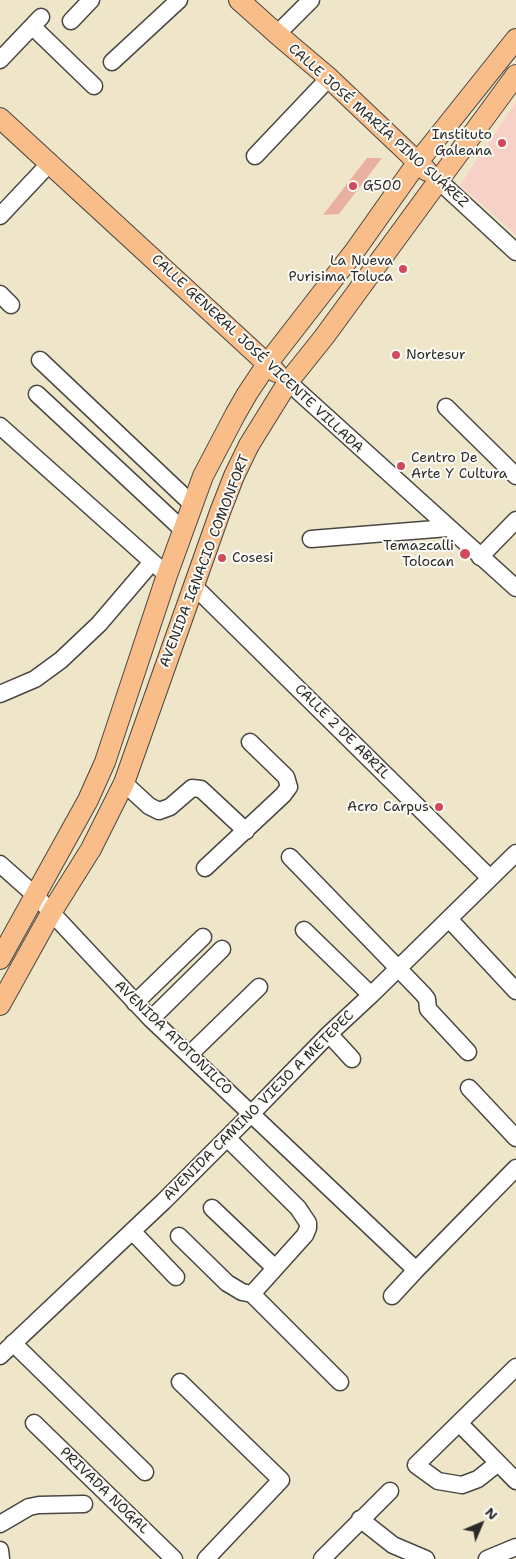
<!DOCTYPE html>
<html>
<head>
<meta charset="utf-8">
<style>
  body { margin:0 }
  #map { position:relative; width:516px; height:1559px; overflow:hidden; background:#efe6c9; font-family:"Shantell Sans",sans-serif }
  canvas { display:block }
  .north { position:absolute; left:456px; top:1499px; width:50px; height:50px; -webkit-text-stroke:4px #fdfcf7; paint-order:stroke; rotate:45deg; font-size:14px; font-weight:700; line-height:20px; text-align:center; color:#2b2b2b }
  .north::after { content:''; display:block; margin:auto; width:18px; height:22px; background:#2b2b2b; clip-path:polygon(50% 0,100% 100%,50% 72%,0 100%) }
</style>
</head>
<body>
<div id="map">
<canvas width="516" height="1559"></canvas>
<div class="north">N</div>
</div>
<script>
const g = document.querySelector('canvas').getContext('2d');
g.lineJoin = 'round';
function fill(path, color) { g.fillStyle = color; g.fill(path, 'evenodd'); }
const toPath = rows => new Path2D(rows.map(r => 'M' + r).join(''));
function strokePath(path, color, width, dash) { g.strokeStyle = color; g.lineWidth = width; g.lineCap = dash ? 'butt' : 'round'; g.setLineDash(dash || []); g.stroke(path); }
function write(font, color, halo, rows, align = 'center') {
  g.font = font + ' "Shantell Sans",sans-serif'; g.lineWidth = 4; g.setLineDash([]); g.textBaseline = 'middle'; g.strokeStyle = halo; g.fillStyle = color; for (const [text, x, y, turn = 0] of rows) {
    g.save(); g.translate(x, y); g.rotate((+turn || 0) * Math.PI / 180); g.textAlign = isNaN(turn) ? turn : align; if (halo) g.strokeText(text, 0, 0); g.fillText(text, 0, 0); g.restore();
  }
}
fill(toPath([
  [516,102,516,235,460,185]
]), '#f7d1c7');
fill(toPath([
  [367,158,382,158,339,214,323,215]
]), '#e9b09f');
const minor = toPath([
  [71,21,91,0],
  [33,27,94,86],
  [277,34,311,0],
  [0,60,41,17],
  [112,62,179,0],
  [255,156,329,78],
  [438,180,516,252],
  [0,216,49,164],
  [0,294,11,305],
  [40,360,193,505],
  [288,382,516,588],
  [37,394,183,530],
  [446,407,516,476],
  [0,426,167,575],
  [311,539,448,528],
  [480,557,516,520],
  [194,586,490,878],
  [0,694,35,679,61,660,99,624,152,562],
  [124,783,149,806,159,811,170,807,192,788,201,789,246,831],
  [290,857,423,994,427,999,428,1009,468,1052],
  [0,864,36,896,151,1019,416,1270],
  [205,868,283,795,289,787,286,777,250,742],
  [449,919,516,991],
  [304,930,371,995],
  [135,1003,203,937],
  [151,1019,222,949],
  [329,1034,352,1059],
  [189,1055,259,987],
  [469,1088,516,1138],
  [227,1138,298,1208,308,1223,308,1228,305,1235,252,1294],
  [212,1208,275,1268],
  [132,1231,176,1277],
  [179,1236,227,1283,242,1292,252,1294],
  [252,1294,340,1382],
  [392,1296,416,1270,516,1168],
  [13,1343,145,1472],
  [0,1356,164,1201,252,1113,329,1034,371,995,516,853],
  [180,1382,281,1480,206,1559],
  [34,1423,174,1559],
  [459,1423,516,1481],
  [498,1463,478,1479,462,1485,438,1481,416,1465,516,1367],
  [360,1519,393,1545,426,1559],
  [0,1524,29,1507,39,1505,84,1504],
  [0,1550,1,1559],
  [322,1559,390,1491],
  [487,1559,516,1547]
]);
const major = toPath([
  [239,0,277,34,329,78,427,171],
  [0,118,276,372],
  [0,959,88,800,105,762,167,575,203,476,235,415,247,394,267,364,354,252,417,163,516,39],
  [0,1005,51,913,91,849,124,783,220,512,234,476,249,445,288,382,324,337,516,75]
]);
strokePath(minor, '#484743', 19);
strokePath(major, '#484743', 22);
strokePath(minor, '#fff', 16);
strokePath(major, '#f8bd89', 20);
for (const [x, y, r, color] of [
  [502,143,5,"#d1495b"],
  [353,186,5,"#d1495b"],
  [403,269,5,"#d1495b"],
  [396,355,5,"#d1495b"],
  [401,466,5,"#d1495b"],
  [465,554,6,"#d1495b"],
  [222,558,5,"#d1495b"],
  [439,807,5,"#d1495b"]
]) { const dot = new Path2D(); dot.arc(x, y, r, 0, 2 * Math.PI); g.fillStyle = color; g.fill(dot); strokePath(dot, '#fdfcf7', 2); }
write('14px', '#2b2b2b', '#fdfcf7', [
  ["CALLE JOSÉ MARÍA PINO SUÁREZ",378,126,42],
  ["CALLE GENERAL JOSÉ VICENTE VILLADA",257,354,43],
  ["AVENIDA IGNACIO COMONFORT",205,561,-69],
  ["CALLE 2 DE ABRIL",342,732,45],
  ["AVENIDA ATOTONILCO",173,1038,44],
  ["AVENIDA CAMINO VIEJO A METEPEC",259,1106,-45],
  ["PRIVADA NOGAL",104,1491,44]
]);
write('14px', '#2b2b2b', '#fdfcf7', [
  ["Instituto",492,135],
  ["Galeana",492,151],
  ["G500",363,186,"left"],
  ["La Nueva",393,261],
  ["Purisima Toluca",393,277],
  ["Nortesur",406,355,"left"],
  ["Centro De",411,458,"left"],
  ["Arte Y Cultura",411,474,"left"],
  ["Temazcalli",454,546],
  ["Tolocan",454,562],
  ["Cosesi",232,558,"left"],
  ["Acro Carpus",429,807]
], 'right');
</script>
</body>
</html>
